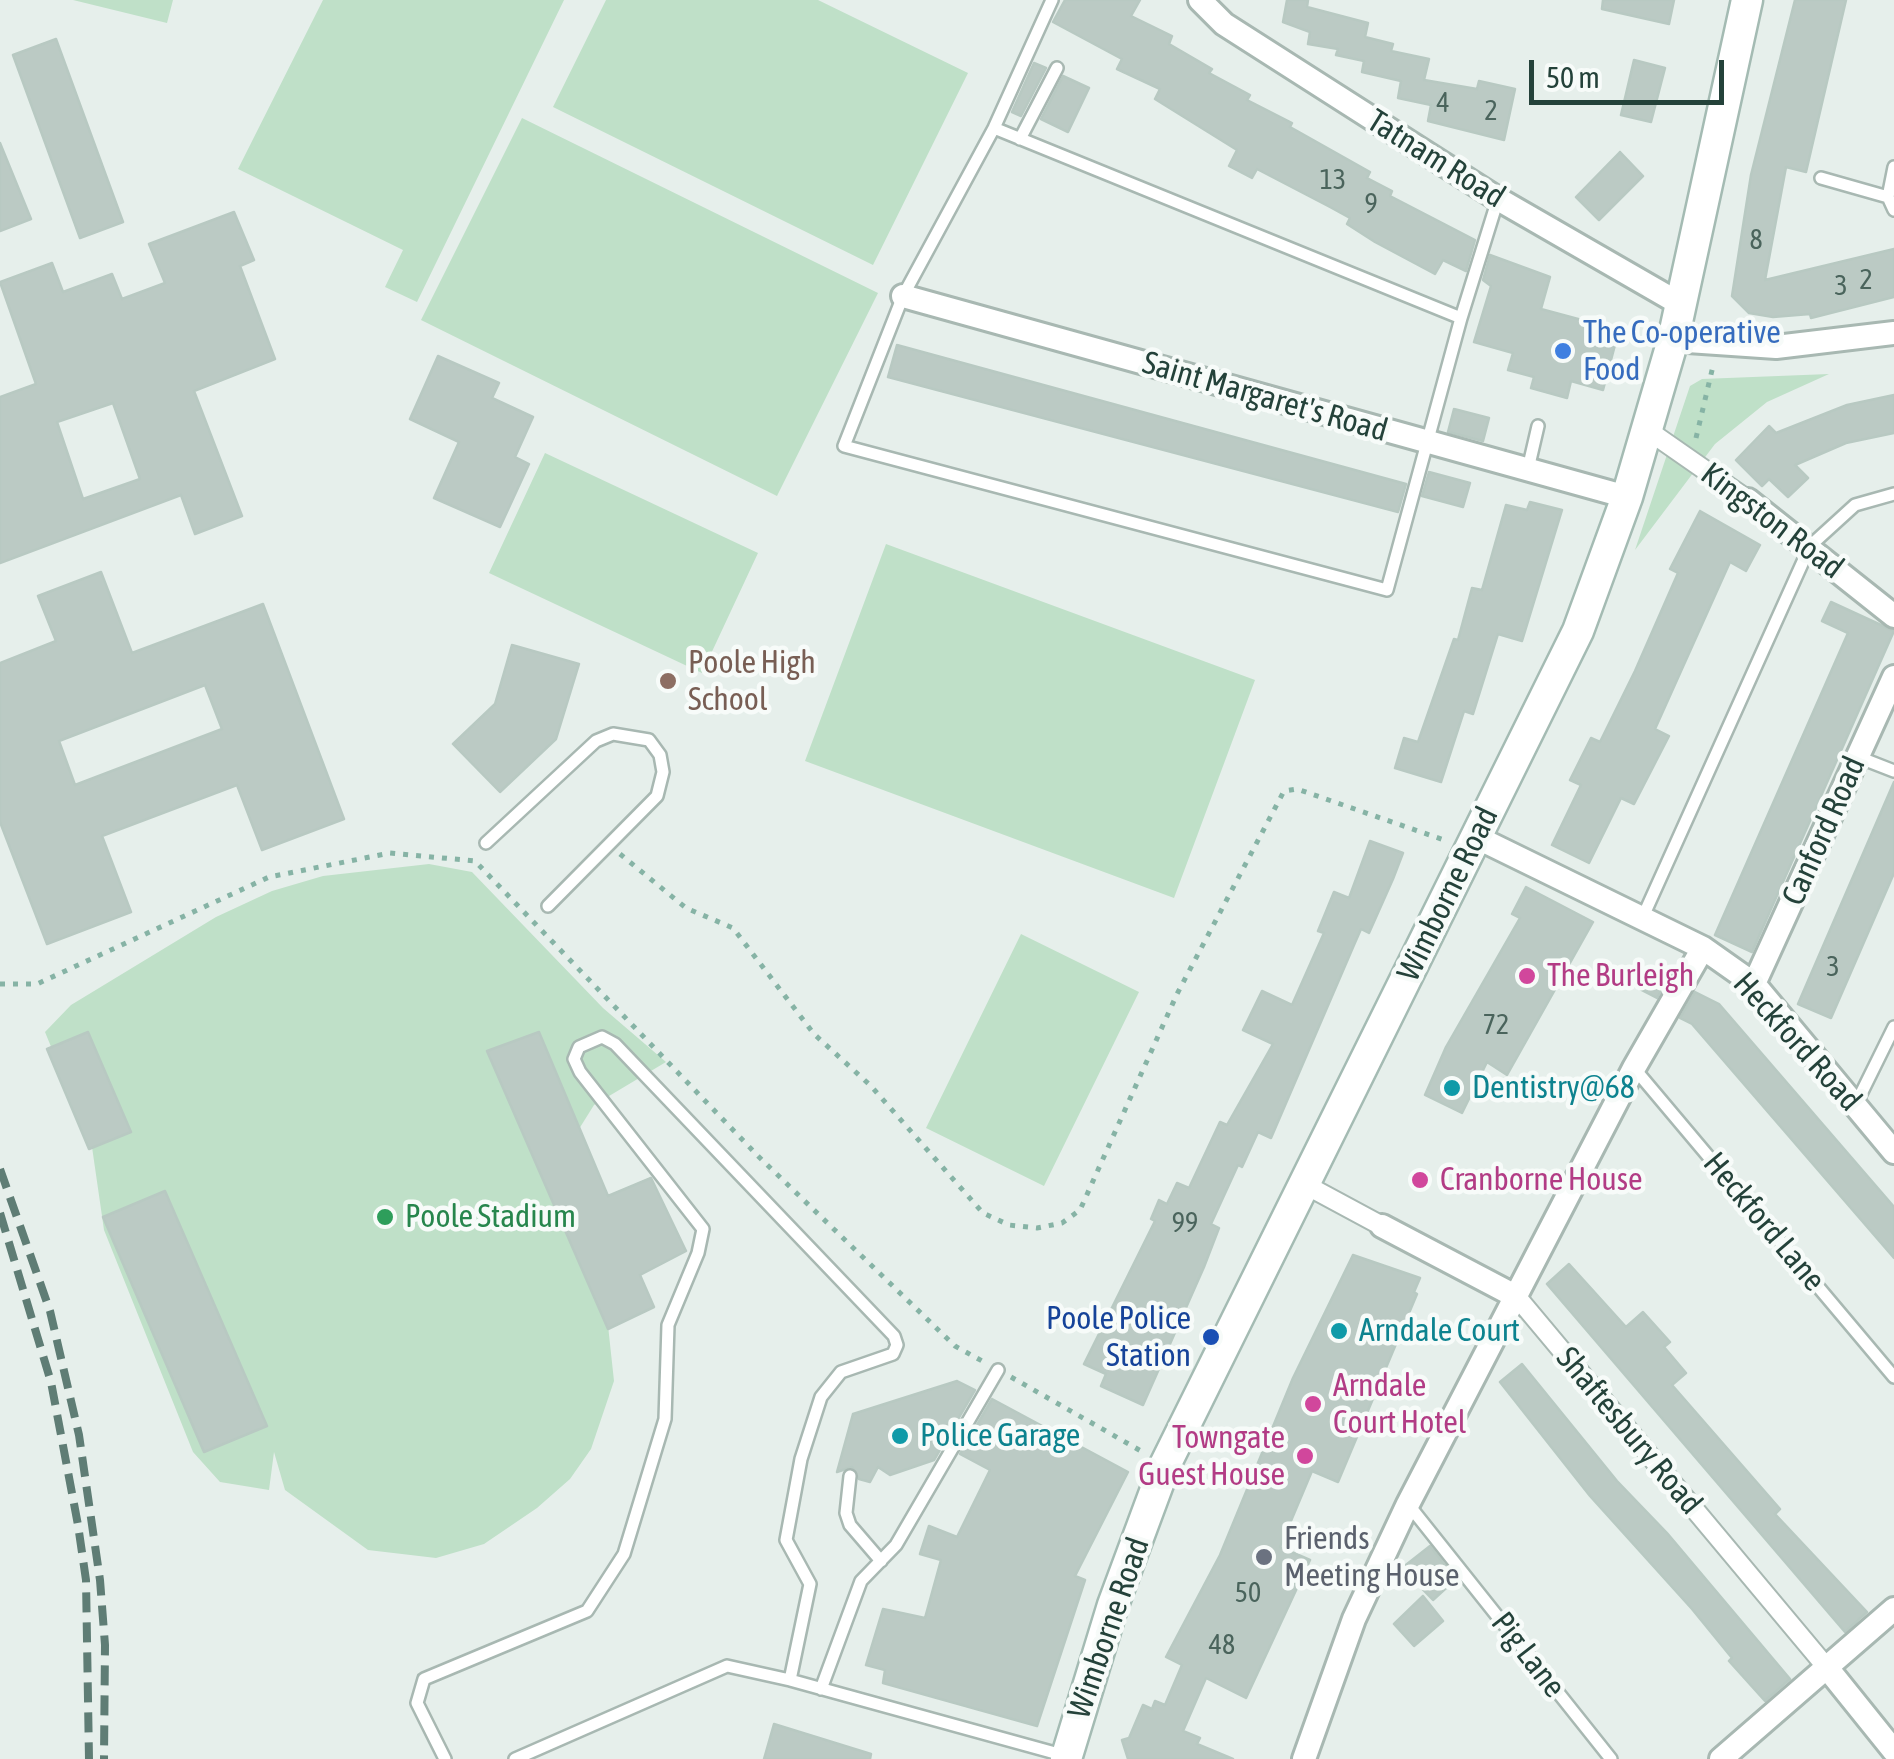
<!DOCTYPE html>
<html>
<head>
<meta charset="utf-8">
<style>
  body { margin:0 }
  #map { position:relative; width:1894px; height:1759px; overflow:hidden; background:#e6efeb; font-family:"Asap Condensed",sans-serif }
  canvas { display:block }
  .scale { position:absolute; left:1529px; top:60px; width:195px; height:45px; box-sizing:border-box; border:5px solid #24423a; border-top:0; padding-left:12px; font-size:30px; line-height:35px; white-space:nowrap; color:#24423a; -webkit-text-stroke:8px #f7fbf9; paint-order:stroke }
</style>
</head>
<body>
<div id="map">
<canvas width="1894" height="1759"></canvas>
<div class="scale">50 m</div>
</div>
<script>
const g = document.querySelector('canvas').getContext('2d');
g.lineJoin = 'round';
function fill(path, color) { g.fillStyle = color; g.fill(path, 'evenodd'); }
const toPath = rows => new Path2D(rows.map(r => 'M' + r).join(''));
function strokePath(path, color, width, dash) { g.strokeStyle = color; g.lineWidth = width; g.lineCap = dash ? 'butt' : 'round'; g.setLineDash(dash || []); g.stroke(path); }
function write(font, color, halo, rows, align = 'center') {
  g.font = font + ' "Asap Condensed",sans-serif'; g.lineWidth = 9; g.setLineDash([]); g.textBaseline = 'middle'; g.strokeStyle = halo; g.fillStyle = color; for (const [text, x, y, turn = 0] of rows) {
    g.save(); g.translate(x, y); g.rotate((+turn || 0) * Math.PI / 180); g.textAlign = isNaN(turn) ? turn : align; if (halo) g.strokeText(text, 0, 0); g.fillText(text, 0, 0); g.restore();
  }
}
fill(toPath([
  [73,0,173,0,167,23],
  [323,0,564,0,417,302,385,287,403,250,238,169],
  [606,0,818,0,968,73,873,265,553,107],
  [522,118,878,293,777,496,421,320],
  [1829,374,1767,402,1715,444,1635,550,1690,386,1702,379],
  [545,453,758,553,702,673,489,573],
  [886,544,1255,680,1174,898,805,761],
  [429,864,472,872,603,1008,666,1062,594,1105,579,1129,607,1196,651,1177,686,1251,640,1275,606,1307,614,1381,591,1449,570,1479,537,1508,484,1544,436,1558,368,1550,285,1490,274,1452,269,1490,220,1482,193,1452,104,1230,92,1147,45,1032,71,1005,216,917,272,891,323,876],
  [1021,934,1139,992,1044,1186,926,1128]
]), '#bfe0c8');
const building = toPath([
  [1065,0,1140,0,1131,16,1172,36,1169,44,1212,69,1209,73,1250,95,1247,100,1292,123,1290,127,1370,172,1367,178,1392,191,1390,196,1475,240,1466,271,1443,260,1435,274,1375,242,1347,224,1350,218,1330,207,1257,169,1252,178,1229,166,1237,150,1155,99,1160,89,1117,69,1122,59,1053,22,1065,0],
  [1287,0,1308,0,1307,7,1368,23,1365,37,1393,44,1391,51,1429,59,1424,80,1477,89,1479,81,1515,89,1504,140,1428,121,1431,105,1398,98,1401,81,1362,72,1364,61,1336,55,1338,49,1308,44,1310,32,1283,22,1287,0],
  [1603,0,1674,0,1669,24,1602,9,1603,0],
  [1795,0,1846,0,1806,172,1786,167,1765,280,1894,249,1894,297,1811,318,1810,314,1773,317,1749,313,1732,296,1751,175,1795,0],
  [56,39,123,222,80,238,13,55,56,39],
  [1634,60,1665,68,1651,122,1621,115,1634,60],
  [1034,63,1046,68,1021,116,1012,112,1034,63],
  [1063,76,1089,88,1068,132,1041,119,1063,76],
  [0,143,31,219,0,231,0,143],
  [1620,152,1643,176,1599,220,1576,197,1620,152],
  [234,212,254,260,240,266,275,359,194,391,242,516,195,534,181,495,0,563,0,397,36,384,0,282,52,263,63,292,112,274,122,299,165,283,149,244,234,212],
  [113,403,140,479,83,499,57,422,113,403],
  [1490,255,1550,277,1541,309,1619,330,1603,390,1571,381,1567,398,1531,388,1534,377,1508,370,1513,353,1474,342,1491,286,1483,280,1490,255],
  [897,345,1406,484,1398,512,888,377,897,345],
  [438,356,499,383,492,398,533,417,515,457,529,464,500,527,434,498,459,442,410,419,438,356],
  [1894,395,1894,433,1846,443,1795,465,1808,478,1788,497,1769,479,1762,486,1736,460,1769,426,1776,433,1847,405,1894,395],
  [1454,409,1489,418,1483,441,1448,432,1454,409],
  [1429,472,1470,483,1463,507,1422,496,1429,472],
  [1530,502,1562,510,1522,641,1498,634,1473,714,1464,711,1441,782,1395,768,1404,738,1418,742,1454,639,1458,640,1472,588,1482,590,1506,505,1527,510,1530,502],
  [1700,511,1760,545,1746,571,1730,562,1655,729,1669,736,1634,804,1621,798,1589,863,1552,845,1581,785,1570,780,1591,738,1600,742,1635,671,1678,573,1670,569,1700,511],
  [101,572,132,653,263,604,344,819,262,850,237,785,102,836,131,912,47,944,0,822,0,663,56,641,38,596,101,572],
  [205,685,222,729,75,785,59,741,205,685],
  [1831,602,1894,631,1752,952,1715,935,1848,633,1822,621,1831,602],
  [512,645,579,664,556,739,500,792,453,744,495,704,512,645],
  [1894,782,1894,873,1831,1018,1798,1004,1894,782],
  [1370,841,1403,853,1393,879,1369,933,1361,929,1354,945,1271,1138,1258,1132,1242,1167,1238,1165,1211,1224,1219,1228,1204,1267,1143,1405,1101,1386,1106,1374,1084,1364,1155,1221,1151,1219,1159,1200,1167,1204,1177,1183,1189,1188,1220,1122,1227,1125,1273,1044,1243,1030,1262,991,1292,1005,1324,933,1318,931,1334,892,1349,898,1370,841],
  [1526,887,1593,922,1507,1075,1487,1062,1462,1113,1425,1095,1446,1047,1520,918,1512,914,1526,887],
  [1635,964,1667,980,1657,998,1626,982,1635,964],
  [1695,992,1719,1004,1894,1207,1894,1258,1692,1024,1680,1018,1695,992],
  [88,1032,131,1132,89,1149,47,1049,88,1032],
  [539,1032,608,1196,651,1178,686,1251,640,1275,654,1307,608,1329,487,1051,539,1032],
  [165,1191,267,1426,204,1452,103,1217,165,1191],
  [1353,1255,1420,1278,1414,1292,1417,1294,1338,1482,1312,1471,1280,1547,1310,1560,1246,1698,1206,1678,1183,1731,1200,1738,1197,1744,1233,1759,1128,1759,1122,1740,1129,1738,1143,1705,1152,1709,1155,1701,1165,1705,1182,1665,1166,1657,1220,1555,1293,1378,1353,1255],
  [1569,1264,1626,1327,1643,1312,1670,1342,1664,1347,1686,1373,1672,1385,1780,1509,1775,1514,1867,1612,1845,1632,1547,1284,1569,1264],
  [1522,1364,1617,1481,1667,1533,1790,1679,1765,1701,1729,1661,1732,1658,1692,1609,1590,1496,1500,1382,1522,1364],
  [957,1381,975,1390,934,1460,890,1475,878,1467,870,1482,859,1479,852,1467,837,1472,853,1414,957,1381],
  [992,1399,1128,1472,1075,1576,1085,1580,1037,1726,883,1683,885,1670,866,1665,883,1609,925,1618,941,1560,920,1554,929,1526,957,1537,990,1470,960,1454,992,1399],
  [1430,1546,1456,1579,1433,1600,1402,1568,1430,1546],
  [1423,1596,1443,1621,1414,1646,1394,1624,1423,1596],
  [774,1724,871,1754,870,1759,764,1759,774,1724]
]);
fill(building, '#bbcac4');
strokePath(building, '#b8c9c2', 2.5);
const service = toPath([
  [994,128,1461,318,1387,590,844,446,903,296,994,128,1052,0],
  [1020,139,1057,68],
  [1894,167,1888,197,1894,210],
  [1821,178,1888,197],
  [1461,318,1498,199],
  [1528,469,1538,426],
  [1858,757,1894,771],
  [486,843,596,741,613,734,649,740,660,755,663,772,657,796,548,906],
  [1641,921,1810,546,1855,505,1894,494],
  [1634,1068,1894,1377],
  [1855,1106,1894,1027],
  [850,1476,846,1513,850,1525,881,1561],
  [1408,1504,1611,1759],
  [790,1680,1066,1756],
  [821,1689,861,1581,896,1545,998,1370],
  [445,1759,417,1703,424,1679,587,1611,624,1554,665,1419,668,1325,698,1253,703,1229,580,1072,574,1059,579,1047,602,1037,615,1044,894,1336,897,1345,893,1354,841,1372,821,1397,801,1459,786,1540,810,1584,790,1680,727,1666,515,1759]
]);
const pedestrian = toPath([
  [1646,429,1748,500],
  [1304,1184,1382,1226],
  [1517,1297,1828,1669]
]);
const minor = toPath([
  [1200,0,1224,24,1498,199,1682,305],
  [903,296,1627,497],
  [1673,340,1776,347,1894,333],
  [1748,500,1894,616],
  [1476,837,1703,948,1754,984,1894,1152],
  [1754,984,1894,677],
  [1382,1226,1517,1297],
  [1828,1669,1894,1751],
  [1304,1759,1354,1619,1408,1504,1634,1068,1703,948],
  [1721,1759,1894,1609]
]);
const secondary = toPath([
  [1066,1759,1113,1605,1165,1465,1578,631,1627,497,1673,340,1747,0]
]);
strokePath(service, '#a8b8b2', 16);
strokePath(pedestrian, '#a8b8b2', 22);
strokePath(minor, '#a8b8b2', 28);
strokePath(secondary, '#a4bbb3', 35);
strokePath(toPath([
  [1696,438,1713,366],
  [620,854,686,908,733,928,814,1034,871,1086,983,1213,1009,1225,1037,1228,1062,1223,1080,1210,1177,994,1284,791,1297,789,1447,841],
  [0,984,37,984,269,877,390,853,475,861,758,1156,955,1346,984,1362],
  [1011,1377,1141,1451]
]), '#86b3a5', 5, [5, 8]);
strokePath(service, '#fff', 11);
strokePath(pedestrian, '#fff', 18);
strokePath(minor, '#fff', 22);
strokePath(secondary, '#fff', 30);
strokePath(toPath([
  [0,1169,50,1311,79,1435,100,1580,105,1645,104,1759],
  [0,1213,51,1382,78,1525,86,1580,89,1759]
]), '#5f7d75', 8, [20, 10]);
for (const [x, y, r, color] of [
  [1563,351,10,"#3f7fe0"],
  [668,681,10,"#8d6e63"],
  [1527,976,10,"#d1479c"],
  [1452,1088,10,"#0f9aa8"],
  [1420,1180,10,"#d1479c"],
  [385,1217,10,"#2e9e5b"],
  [1339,1331,10,"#0f9aa8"],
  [1211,1337,10,"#1a4fb4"],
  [1313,1404,10,"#d1479c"],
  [900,1436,10,"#0f9aa8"],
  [1305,1456,10,"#d1479c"],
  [1264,1557,10,"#6b7280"]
]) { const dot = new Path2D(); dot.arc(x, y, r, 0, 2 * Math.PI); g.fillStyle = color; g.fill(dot); strokePath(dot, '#f7fbf9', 4); }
write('28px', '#4a645c', null, [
  ["4",1443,103],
  ["2",1491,111],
  ["13",1333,180],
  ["9",1371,204],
  ["8",1756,240],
  ["2",1866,280],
  ["3",1841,286],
  ["3",1833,967],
  ["72",1496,1025],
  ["99",1185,1223],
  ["50",1248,1593],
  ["48",1222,1645]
]);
write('32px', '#24423a', '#f7fbf9', [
  ["Tatnam Road",1436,159,32],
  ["Saint Margaret's Road",1265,397,16],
  ["Kingston Road",1772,521,37],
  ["Canford Road",1824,831,-66],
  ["Wimborne Road",1448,894,-64],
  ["Heckford Road",1797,1042,48],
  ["Heckford Lane",1764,1222,50],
  ["Shaftesbury Road",1629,1431,50],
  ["Wimborne Road",1109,1628,-71],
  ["Pig Lane",1528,1655,52]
]);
write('32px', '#366cbe', '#f7fbf9', [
  ["The Co-operative",1583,333],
  ["Food",1583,370]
], 'left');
write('32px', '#785e54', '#f7fbf9', [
  ["Poole High",688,663],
  ["School",688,700]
], 'left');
write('32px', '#b23c85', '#f7fbf9', [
  ["The Burleigh",1547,976],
  ["Cranborne House",1440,1180],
  ["Arndale",1333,1386],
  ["Court Hotel",1333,1423],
  ["Towngate",1285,1438,"right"],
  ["Guest House",1285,1475,"right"]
], 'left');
write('32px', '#0d838f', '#f7fbf9', [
  ["Dentistry@68",1472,1088],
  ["Arndale Court",1359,1331],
  ["Police Garage",920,1436]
], 'left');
write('32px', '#27864d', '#f7fbf9', [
  ["Poole Stadium",405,1217]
], 'left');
write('32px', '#164399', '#f7fbf9', [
  ["Poole Police",1191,1319],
  ["Station",1191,1356]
], 'right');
write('32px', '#5b616d', '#f7fbf9', [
  ["Friends",1284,1539],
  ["Meeting House",1284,1576]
], 'left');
</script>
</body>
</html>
